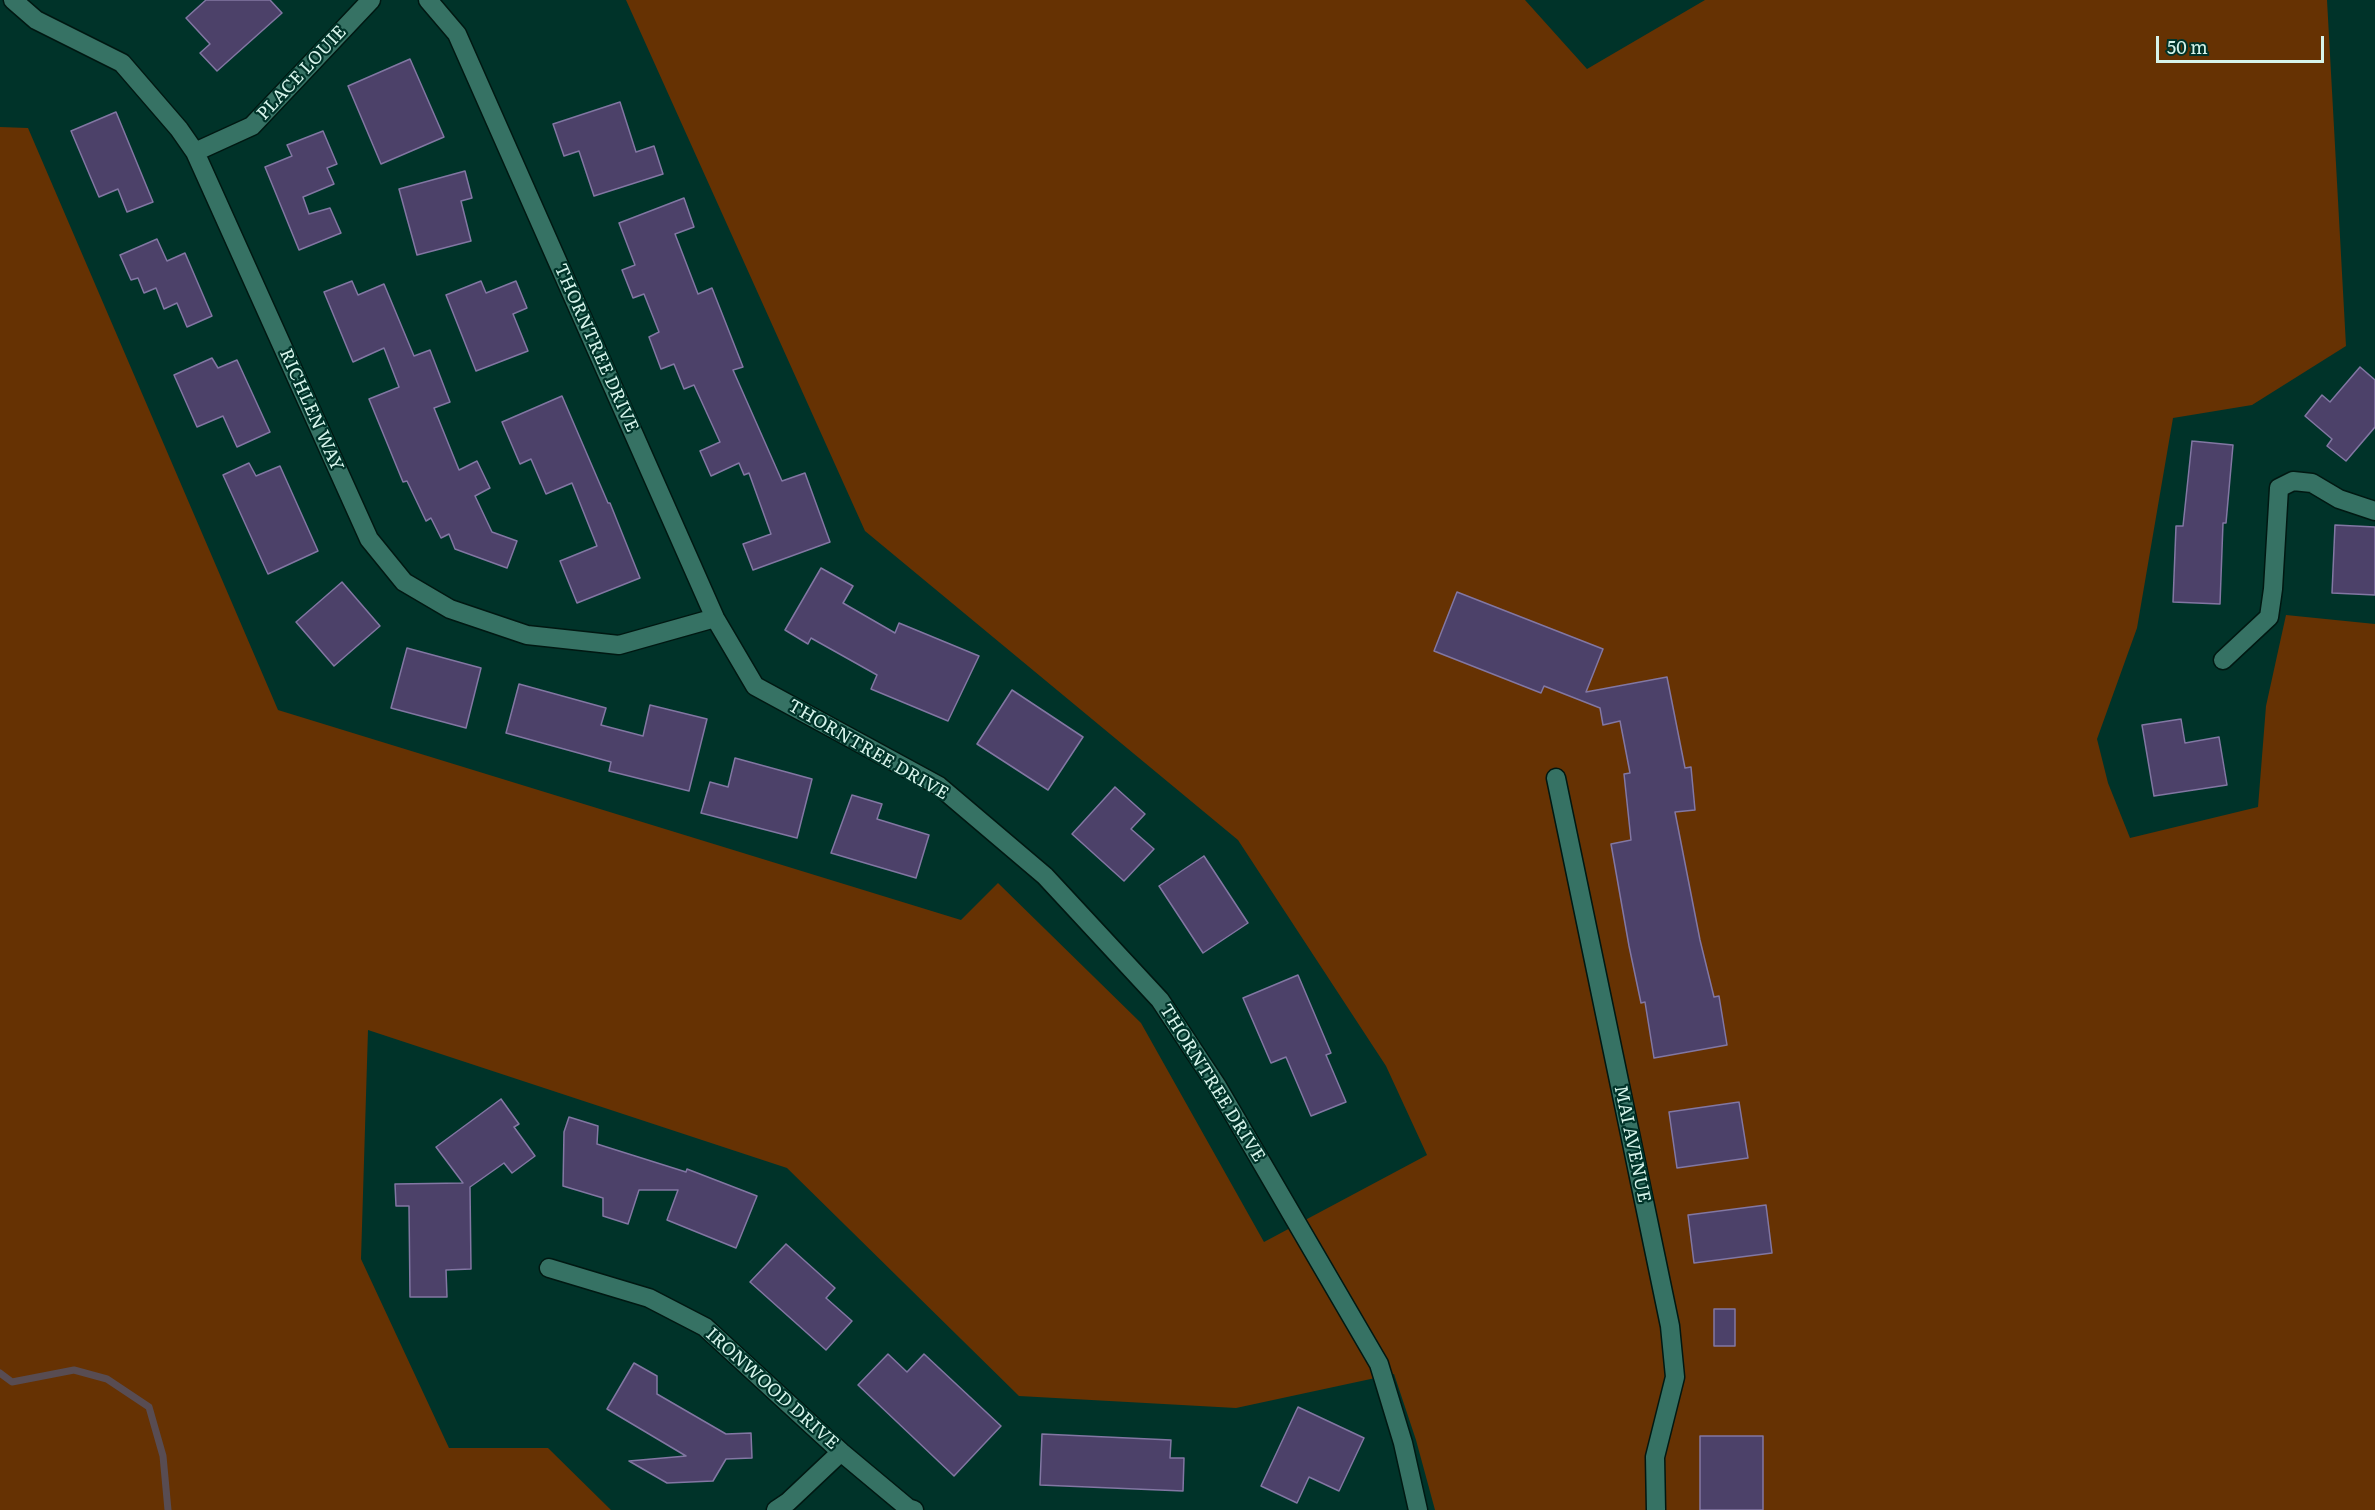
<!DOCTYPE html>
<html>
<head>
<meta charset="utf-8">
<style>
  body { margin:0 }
  #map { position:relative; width:2375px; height:1510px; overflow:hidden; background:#003329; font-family:Literata,serif }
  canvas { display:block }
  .scale { position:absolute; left:2156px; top:36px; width:168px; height:27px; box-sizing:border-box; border:3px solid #d6f4eb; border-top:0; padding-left:8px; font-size:18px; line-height:21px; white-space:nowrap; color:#d6f4eb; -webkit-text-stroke:4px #003329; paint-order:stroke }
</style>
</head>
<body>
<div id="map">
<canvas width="2375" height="1510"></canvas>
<div class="scale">50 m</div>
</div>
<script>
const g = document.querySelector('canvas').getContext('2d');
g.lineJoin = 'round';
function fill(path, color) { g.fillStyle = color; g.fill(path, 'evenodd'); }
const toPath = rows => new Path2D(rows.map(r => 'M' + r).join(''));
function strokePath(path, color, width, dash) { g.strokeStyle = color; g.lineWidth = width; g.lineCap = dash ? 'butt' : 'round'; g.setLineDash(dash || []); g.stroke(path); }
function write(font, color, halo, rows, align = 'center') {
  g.font = font + ' Literata,serif'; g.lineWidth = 4.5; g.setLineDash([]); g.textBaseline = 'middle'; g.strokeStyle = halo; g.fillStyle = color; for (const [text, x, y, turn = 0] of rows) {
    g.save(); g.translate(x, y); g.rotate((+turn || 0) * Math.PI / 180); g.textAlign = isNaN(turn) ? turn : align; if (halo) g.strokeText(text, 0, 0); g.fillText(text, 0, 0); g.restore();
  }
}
fill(toPath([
  [626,0,1525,0,1587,69,1705,0,2327,0,2346,346,2252,405,2173,418,2137,628,2097,739,2108,783,2130,838,2258,807,2266,706,2286,615,2375,624,2375,1510,1435,1510,1416,1440,1394,1374,1236,1408,1019,1396,787,1168,368,1030,361,1259,449,1448,548,1448,611,1510,0,1510,0,127,28,128,278,710,961,920,998,883,1141,1023,1264,1242,1427,1155,1386,1066,1238,840,865,531]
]), '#663203');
strokePath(toPath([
  [0,1373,12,1382,74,1370,107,1379,149,1407,163,1456,168,1510]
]), '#584c52', 7);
const building = toPath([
  [206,0,270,0,282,13,217,71,200,53,210,44,186,18,206,0],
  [410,59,444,137,381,164,348,86,410,59],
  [620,102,636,152,654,146,663,174,594,196,579,151,564,156,553,124,620,102],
  [116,112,153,202,127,212,118,189,99,197,71,131,116,112],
  [323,131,337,164,327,168,334,184,303,197,309,214,330,208,341,233,299,250,265,167,292,156,287,145,323,131],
  [465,171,472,198,461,201,471,241,417,255,399,189,465,171],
  [684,198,694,227,675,234,698,294,712,288,743,367,733,370,782,481,805,473,830,542,753,570,743,544,771,534,749,473,744,475,739,463,711,476,700,451,720,442,694,385,684,389,674,364,661,369,649,337,659,332,644,294,633,298,622,270,635,265,619,223,684,198],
  [157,239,167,261,185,253,212,316,187,327,177,303,164,309,156,288,144,293,138,278,131,280,120,255,157,239],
  [352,281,358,295,384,284,414,356,430,350,450,402,434,408,459,470,477,461,490,488,475,496,492,532,517,541,507,568,455,549,449,534,441,538,431,518,426,521,407,481,403,482,369,399,399,387,384,348,353,362,324,292,352,281],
  [481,281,486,293,516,281,527,308,513,314,528,351,476,371,446,295,481,281],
  [212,358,218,368,237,360,270,432,237,447,223,416,197,427,174,375,212,358],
  [2360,367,2375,380,2375,427,2346,461,2327,446,2332,439,2305,416,2322,395,2330,402,2360,367],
  [562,396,608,503,610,503,640,578,577,603,560,561,597,546,572,483,546,494,531,459,520,464,502,422,562,396],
  [2192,441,2233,445,2226,523,2223,523,2220,604,2173,602,2176,526,2183,526,2192,441],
  [249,463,256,476,280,466,318,551,268,574,223,475,249,463],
  [2335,525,2375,527,2375,595,2332,593,2335,525],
  [821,568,853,586,843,603,895,633,899,623,979,656,948,721,871,689,877,675,811,638,808,644,785,630,821,568],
  [342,582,380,626,334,666,296,622,342,582],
  [1457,592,1603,649,1586,692,1667,677,1685,768,1691,767,1695,810,1675,812,1700,940,1714,997,1719,996,1727,1045,1654,1058,1645,1002,1641,1003,1629,946,1611,844,1631,840,1624,774,1630,773,1620,721,1603,725,1600,708,1544,686,1541,693,1434,651,1457,592],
  [407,648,481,668,466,728,391,708,407,648],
  [519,684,606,708,601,725,643,736,650,705,707,719,689,791,609,771,611,762,506,733,519,684],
  [1012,690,1083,737,1048,790,977,744,1012,690],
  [2181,719,2185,743,2219,737,2227,785,2154,796,2142,725,2181,719],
  [735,758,812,779,797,838,701,813,710,782,728,787,735,758],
  [1115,787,1145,814,1131,829,1154,849,1124,881,1072,834,1115,787],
  [852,795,882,804,877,819,929,835,916,878,831,853,852,795],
  [1204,856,1248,923,1203,953,1159,886,1204,856],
  [1298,975,1331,1053,1326,1055,1346,1102,1311,1116,1286,1057,1271,1063,1243,998,1298,975],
  [501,1099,519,1124,514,1127,535,1156,512,1173,504,1163,470,1187,471,1269,446,1270,447,1297,410,1297,409,1206,396,1206,395,1184,463,1183,436,1147,501,1099],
  [1739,1102,1748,1158,1677,1168,1669,1112,1739,1102],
  [569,1117,598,1126,597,1144,686,1172,687,1169,757,1196,736,1248,667,1220,678,1190,639,1190,628,1224,603,1216,603,1198,563,1186,564,1132,569,1117],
  [1766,1205,1772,1253,1694,1263,1688,1215,1766,1205],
  [786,1244,835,1288,826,1298,852,1321,826,1350,750,1282,786,1244],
  [1714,1309,1735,1309,1735,1346,1714,1346,1714,1309],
  [888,1354,907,1372,924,1354,1001,1426,954,1476,858,1385,888,1354],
  [634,1363,657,1376,657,1394,726,1434,751,1433,752,1458,726,1459,713,1481,667,1483,629,1461,686,1456,607,1409,634,1363],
  [1298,1407,1364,1438,1339,1491,1309,1477,1297,1503,1261,1486,1298,1407],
  [1042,1434,1171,1440,1170,1458,1184,1458,1183,1491,1040,1485,1042,1434],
  [1700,1436,1763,1436,1763,1510,1700,1510,1700,1436]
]);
fill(building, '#4c4169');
strokePath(building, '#8277a3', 1.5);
const minor = toPath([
  [13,0,36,20,122,63,179,129,195,152,369,539,404,582,450,609,527,635,619,645,715,618],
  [428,0,457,34,715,618,755,686,939,786,1045,876,1160,1000,1217,1086,1379,1364,1403,1443,1418,1510],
  [195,152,252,126,371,0],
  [2223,660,2269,617,2273,589,2279,488,2293,481,2312,483,2339,499,2375,511],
  [1556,778,1670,1326,1675,1377,1655,1457,1656,1510],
  [549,1268,649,1298,705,1327,841,1452,908,1508,914,1510],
  [776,1510,788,1502,841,1452]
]);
strokePath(minor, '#001812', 21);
strokePath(minor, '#367264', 18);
write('18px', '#d6f4eb', '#003329', [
  ["PLACE LOUIE",302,73,-47],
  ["THORNTREE DRIVE",596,348,66],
  ["RICHLEN WAY",311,410,66],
  ["THORNTREE DRIVE",868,750,30],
  ["THORNTREE DRIVE",1212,1083,58],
  ["MAI AVENUE",1632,1144,78],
  ["IRONWOOD DRIVE",772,1389,42]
]);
</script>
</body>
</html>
